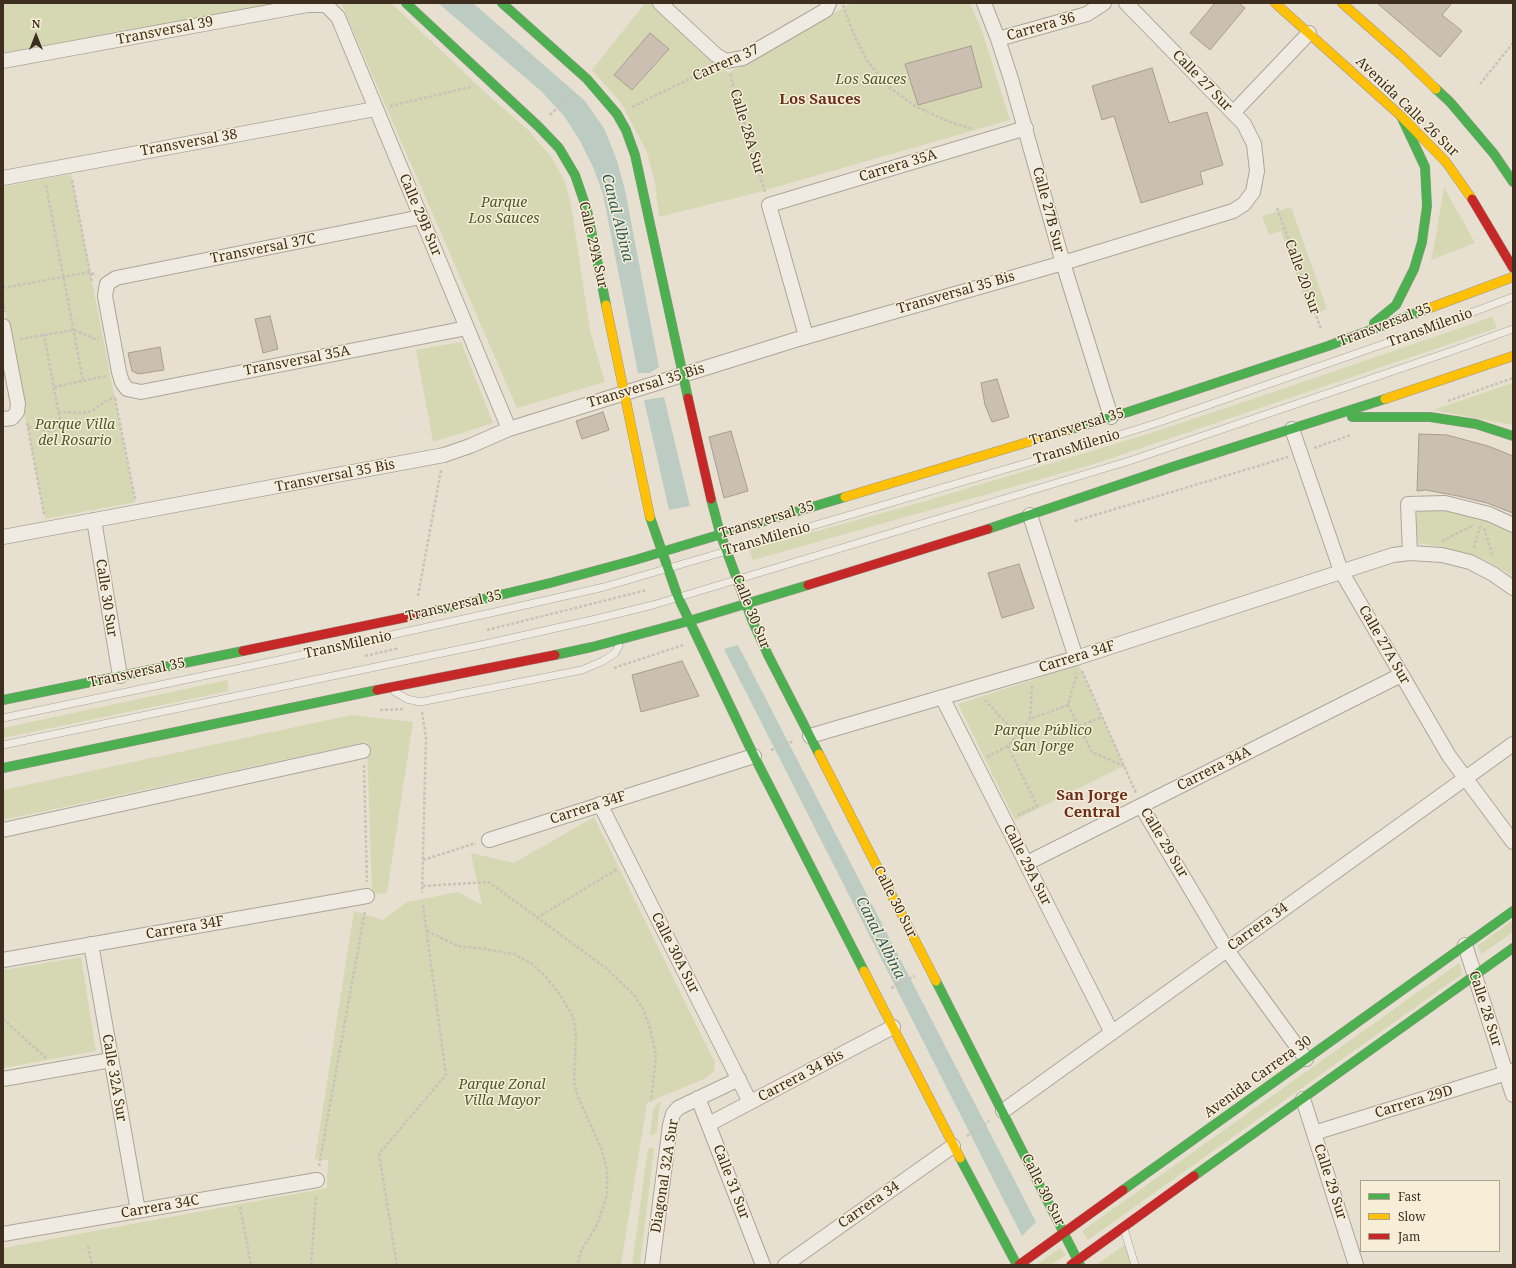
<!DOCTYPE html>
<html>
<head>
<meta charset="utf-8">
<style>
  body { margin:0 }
  #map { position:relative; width:1516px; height:1268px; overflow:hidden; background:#e7e0d1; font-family:"Noto Serif",serif }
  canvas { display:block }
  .frame { position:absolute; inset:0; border:4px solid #3d2e20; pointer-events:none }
  .legend { position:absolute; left:1360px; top:1180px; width:140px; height:72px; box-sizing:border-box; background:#f7eed8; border:1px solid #ada18e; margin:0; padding:5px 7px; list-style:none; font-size:12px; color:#3d2e20 }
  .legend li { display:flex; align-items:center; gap:8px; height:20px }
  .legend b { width:20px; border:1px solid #ada18e }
  .north { position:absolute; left:16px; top:16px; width:40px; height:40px; -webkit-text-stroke:3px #f7eed8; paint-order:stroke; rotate:0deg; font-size:11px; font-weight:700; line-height:16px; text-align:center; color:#3d2e20 }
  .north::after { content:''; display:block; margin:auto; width:14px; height:18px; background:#3d2e20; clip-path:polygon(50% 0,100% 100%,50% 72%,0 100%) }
</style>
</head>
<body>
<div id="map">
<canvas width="1516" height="1268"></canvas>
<div class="frame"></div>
<ul class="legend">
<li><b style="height:5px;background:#4caf50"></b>Fast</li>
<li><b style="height:5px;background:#ffc107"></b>Slow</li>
<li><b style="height:5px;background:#c62828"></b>Jam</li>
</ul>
<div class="north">N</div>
</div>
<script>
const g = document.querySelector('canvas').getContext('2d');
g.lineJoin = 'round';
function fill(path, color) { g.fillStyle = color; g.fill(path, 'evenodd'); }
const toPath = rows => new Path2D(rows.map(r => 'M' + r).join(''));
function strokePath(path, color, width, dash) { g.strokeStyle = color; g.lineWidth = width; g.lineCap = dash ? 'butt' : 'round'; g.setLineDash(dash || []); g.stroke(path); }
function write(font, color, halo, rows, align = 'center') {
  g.font = font + ' "Noto Serif",serif'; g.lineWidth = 3; g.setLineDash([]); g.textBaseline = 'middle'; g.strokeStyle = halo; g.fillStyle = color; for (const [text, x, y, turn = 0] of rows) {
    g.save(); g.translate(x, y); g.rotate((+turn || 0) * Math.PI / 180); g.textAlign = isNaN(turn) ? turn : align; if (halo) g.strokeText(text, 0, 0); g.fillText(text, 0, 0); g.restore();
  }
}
fill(toPath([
  [3,3,282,3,3,53],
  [341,3,391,3,488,95,527,129,552,158,565,182,571,204,590,331,605,382,517,408],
  [645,3,653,3,685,31,728,73,852,3,970,3,982,31,1010,120,752,194,659,217,655,183,647,152,621,103,592,70],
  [650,34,669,49,633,90,614,74],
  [71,174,135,502,45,519,3,301,3,187],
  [1444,187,1475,243,1431,260,1436,235],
  [1291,207,1327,309,1310,316,1281,231,1269,235,1262,216],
  [1492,317,1497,328,1094,464,753,560,749,550,922,502,1148,434,1297,384],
  [461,342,493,423,433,442,416,350],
  [1513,383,1513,425,1433,410],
  [1430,510,1450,511,1469,515,1488,521,1513,534,1513,577,1507,572,1480,558,1439,546,1416,543,1417,512],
  [1079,665,1124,766,1015,820,958,704],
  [227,680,229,691,3,738,3,728],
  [351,715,413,722,387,893,372,894,367,742,3,820,3,790],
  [594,817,715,1063,714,1071,708,1077,647,1103,621,1265,3,1265,3,1248,327,1188,328,1160,315,1159,354,911,383,920,407,902,458,892,482,905,471,853,514,863],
  [1513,920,1513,932,1482,954,1477,946],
  [81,957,96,1051,3,1068,3,970],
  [1459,963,1462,974,1088,1240,1082,1231],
  [661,1100,659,1109,657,1131,654,1135,650,1135,653,1110,656,1105],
  [648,1148,654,1148,640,1265,632,1265],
  [1126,1244,1132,1265,1096,1265],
  [1060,1248,1066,1255,1051,1265,1036,1265]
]), '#d6d7b3');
fill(toPath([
  [438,3,473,3,585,101,605,130,617,161,625,190,659,367,650,373,638,373,603,194,593,167,580,141,564,116,541,91],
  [664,397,690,506,669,510,644,400],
  [738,645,1036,1222,1022,1236,724,649]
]), '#bcccc2');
const building = toPath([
  [1215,3,1239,3,1245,8,1210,50,1190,33,1215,3],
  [1377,3,1452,3,1442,15,1462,31,1440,57,1377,3],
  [650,33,669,49,632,90,614,75,650,33],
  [971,46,982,87,918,105,905,64,971,46],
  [1152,68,1169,123,1207,112,1223,165,1200,172,1203,184,1141,203,1114,116,1102,120,1092,86,1152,68],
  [270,316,278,349,263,353,255,319,270,316],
  [160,347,164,370,138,374,132,371,128,353,160,347],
  [997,379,1009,417,992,422,985,405,981,383,997,379],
  [603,412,609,430,582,439,576,421,603,412],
  [731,431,748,491,724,498,709,437,731,431],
  [1419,434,1447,435,1488,446,1513,456,1513,513,1487,503,1458,496,1426,490,1417,491,1419,434],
  [1019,564,1034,608,1002,618,988,573,1019,564],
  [682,661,699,696,641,712,632,675,682,661]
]);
fill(building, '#cbbfb2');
strokePath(building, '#a89c90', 1);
const lane = toPath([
  [395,692,407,699,420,702,582,670,603,661,615,653,619,646],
  [3,718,274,661,486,614,604,587,1071,450,1154,424,1444,323,1513,297],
  [3,745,490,643,596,619,653,605,1129,461,1452,351,1513,329],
  [1124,1229,1135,1265]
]);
const street = toPath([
  [660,3,716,55,726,61,743,58,826,10,829,3],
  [984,3,998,39,1011,79,1063,263,1111,417],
  [998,39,1087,14,1104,3],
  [3,61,307,5,326,5,338,17,509,429],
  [1233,113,1309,33],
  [3,178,375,109],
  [421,217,116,278,107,284,105,296,119,372,122,382,127,389,141,392,467,328],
  [3,326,18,404,17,412,12,418,3,419],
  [806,336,769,205,1026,128],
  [1292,429,1341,571,1449,756,1513,842],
  [1030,515,1076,658],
  [94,520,120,676],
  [3,537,444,455,470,446,509,429,795,340,1063,263,1233,211,1244,204,1253,192,1257,171,1254,144,1244,124,1126,3],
  [1410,553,1408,504,1445,503,1489,514,1513,525],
  [942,697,1112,1033],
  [810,736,1076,658,1393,555,1410,553,1442,555,1470,562,1493,574,1513,588],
  [600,804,750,1102],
  [1141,806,1227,950,1306,1059],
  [3,830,363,751],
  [489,840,754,756],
  [1027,863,1401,675],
  [91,944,138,1211],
  [1465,945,1513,1095],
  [3,960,367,896],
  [3,1079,111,1060],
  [698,1098,763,1265],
  [1303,1099,1356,1265],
  [1003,1111,1513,744],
  [709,1124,893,1027],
  [1314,1133,1513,1071],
  [3,1234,317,1180],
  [652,1265,670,1125,673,1114,678,1108,739,1079],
  [785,1265,953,1146]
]);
const fast = toPath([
  [406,3,539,127,559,148,575,175,587,210,606,305],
  [502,3,587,79,617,114,626,130,635,155,688,398],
  [1436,89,1450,102,1494,154,1513,182],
  [1374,323,1396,305,1414,269,1422,242,1427,206,1425,167,1401,116],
  [1352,417,1430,417,1476,424,1513,436],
  [1068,430,1128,412,1328,346,1427,309],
  [711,499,720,533,752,620,768,655,819,754],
  [650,517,678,597,754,756,864,971],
  [988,529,1172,467,1385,399],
  [417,615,550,583,635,560,845,497],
  [555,655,592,647,689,621,808,585],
  [3,700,243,651],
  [3,768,377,690],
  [936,981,1080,1265],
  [960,1158,1017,1265],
  [1194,1176,1513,948],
  [1123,1190,1513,911]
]);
const slow = toPath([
  [1275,3,1401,116,1446,162,1472,199],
  [1342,3,1403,57,1436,89],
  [606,305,650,517],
  [1427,309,1513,277],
  [1385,399,1513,356],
  [845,497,1068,430],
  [819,754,936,981],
  [864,971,960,1158]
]);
const jam = toPath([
  [1472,199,1513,268],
  [688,398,711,499],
  [808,585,988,529],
  [243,651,417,615],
  [377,690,555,655],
  [1019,1265,1123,1190],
  [1071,1265,1194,1176]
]);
strokePath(lane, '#ada599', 8);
strokePath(street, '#ada599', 16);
strokePath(fast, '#9c958a', 10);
strokePath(slow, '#9c958a', 10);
strokePath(jam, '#9c958a', 10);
strokePath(toPath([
  [843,5,853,33,868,62,889,87,915,106,950,122,973,129],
  [730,74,765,192],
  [1480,84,1513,43],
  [390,106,471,87],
  [632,107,712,68],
  [550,115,575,91],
  [72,180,92,283],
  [46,185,83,381],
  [1277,208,1321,329],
  [3,288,90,272,96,276],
  [3,301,5,312],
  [20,339,74,330,98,340],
  [54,387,106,376],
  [115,398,135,499],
  [1448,401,1513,378],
  [58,412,84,413,92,411,104,402,115,397],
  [27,423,44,514],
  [28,427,50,431,58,429,60,421,44,334],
  [1314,448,1351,435],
  [1075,521,1288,457],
  [1484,528,1493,557],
  [1442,541,1474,525],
  [1474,548,1480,526],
  [418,596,441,470],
  [487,630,647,590],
  [365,656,399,648],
  [614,668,683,645],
  [1082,671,1136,793],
  [985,700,1004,721,1019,732],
  [1068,705,1092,752,1124,766],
  [380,710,403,709],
  [422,712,426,737,422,893],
  [1030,719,1032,686],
  [1079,726,1102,717],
  [771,750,794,741],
  [987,757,1008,746],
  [364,765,367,882],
  [1018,815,1037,806,1008,746,1030,719,1068,705,1077,673],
  [423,860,476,843],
  [423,886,489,882,607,969,634,995,643,1009,649,1025,656,1054,651,1101],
  [537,918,617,869],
  [427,931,458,946,484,949,514,954,532,964,546,977,561,996,573,1017,576,1036,574,1082,578,1097,602,1150,607,1171,607,1195,597,1225,581,1251,578,1263,579,1265],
  [891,988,915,976],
  [3,1019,46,1058],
  [967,1136,989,1121],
  [319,1166,365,911],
  [240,1207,251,1265],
  [88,1246,92,1265],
  [311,1265,316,1195],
  [397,1265,379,1154,446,1075,423,905]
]), '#c8c2b9', 2.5, [3, 2]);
strokePath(lane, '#efebe3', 7);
strokePath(street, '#efebe3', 14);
strokePath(fast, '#4caf50', 9);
strokePath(slow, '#ffc107', 9);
strokePath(jam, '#c62828', 9);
write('14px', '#3d2e20', '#f7eed8', [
  ["Carrera 36",1041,27,-16],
  ["Transversal 39",165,31,-11],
  ["Carrera 37",726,63,-24],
  ["Calle 27 Sur",1202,81,46],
  ["Avenida Calle 26 Sur",1407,107,44],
  ["Calle 28A Sur",747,132,73],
  ["Transversal 38",189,143,-10],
  ["Carrera 35A",898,166,-17],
  ["Calle 27B Sur",1048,210,75],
  ["Calle 29B Sur",420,215,67],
  ["Calle 29A Sur",593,245,77],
  ["Transversal 37C",263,249,-11],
  ["Calle 20 Sur",1302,277,70],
  ["Transversal 35 Bis",956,293,-16],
  ["Transversal 35",1385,325,-21],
  ["TransMilenio",1430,328,-20],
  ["Transversal 35A",297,361,-11],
  ["Transversal 35 Bis",646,386,-17],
  ["Transversal 35",1077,427,-17],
  ["TransMilenio",1077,447,-17],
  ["Transversal 35 Bis",335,476,-11],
  ["Transversal 35",767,520,-17],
  ["TransMilenio",767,539,-16],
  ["Calle 30 Sur",106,598,81],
  ["Transversal 35",454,606,-13],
  ["Calle 30 Sur",751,612,68],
  ["TransMilenio",348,645,-12],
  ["Calle 27A Sur",1384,645,60],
  ["Carrera 34F",1077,657,-17],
  ["Transversal 35",137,673,-12],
  ["Carrera 34A",1214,769,-27],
  ["Carrera 34F",588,808,-18],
  ["Calle 29 Sur",1164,843,59],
  ["Calle 29A Sur",1027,865,63],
  ["Calle 30 Sur",895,902,63],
  ["Carrera 34",1258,927,-36],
  ["Carrera 34F",185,928,-10],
  ["Calle 30A Sur",675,953,63],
  ["Calle 28 Sur",1485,1009,72],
  ["Carrera 34 Bis",801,1076,-28],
  ["Avenida Carrera 30",1258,1077,-36],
  ["Calle 32A Sur",114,1078,80],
  ["Carrera 29D",1414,1102,-17],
  ["Diagonal 32A Sur",665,1176,-81],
  ["Calle 31 Sur",731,1182,69],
  ["Calle 29 Sur",1330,1182,72],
  ["Calle 30 Sur",1043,1190,63],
  ["Carrera 34",869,1205,-35],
  ["Carrera 34C",160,1207,-10]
]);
write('italic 14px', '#4d5a26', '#f7eed8', [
  ["Los Sauces",871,80],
  ["Parque",504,203],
  ["Los Sauces",504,219],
  ["Parque Villa",75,425],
  ["del Rosario",75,441],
  ["Parque Público",1043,731],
  ["San Jorge",1043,747],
  ["Parque Zonal",502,1085],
  ["Villa Mayor",502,1101]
]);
write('bold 15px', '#6b2e1e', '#f7eed8', [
  ["Los Sauces",820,100],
  ["San Jorge",1092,796],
  ["Central",1092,813]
]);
write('italic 15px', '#2f5d5a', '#f7eed8', [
  ["Canal Albina",617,218,76],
  ["Canal Albina",880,938,63]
]);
</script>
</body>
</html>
